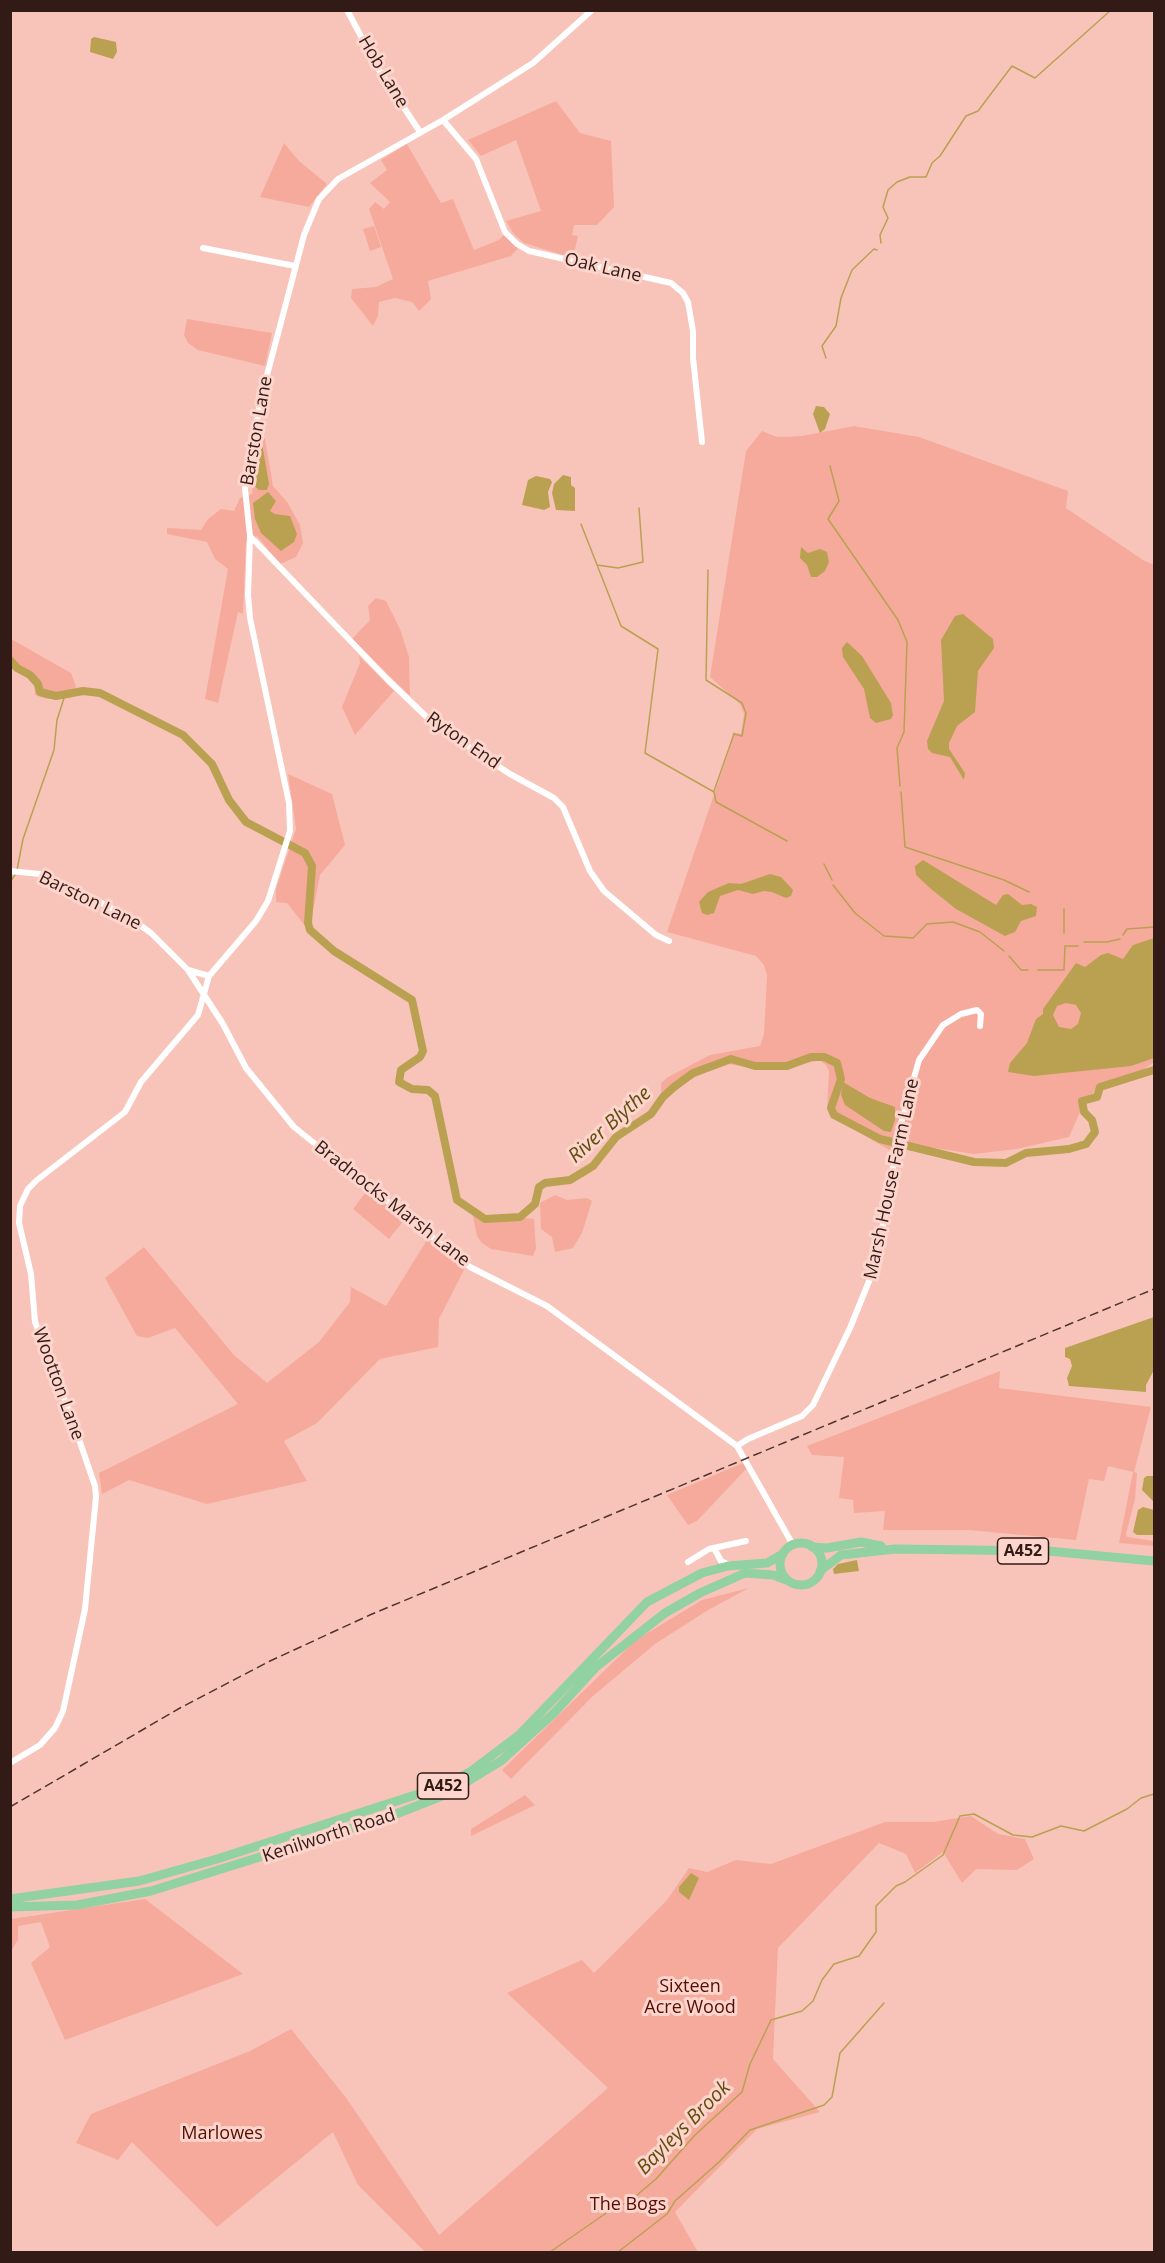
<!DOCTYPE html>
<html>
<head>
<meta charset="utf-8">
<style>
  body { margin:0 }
  #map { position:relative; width:1165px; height:2263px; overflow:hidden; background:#f8c4b9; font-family:"Open Sans",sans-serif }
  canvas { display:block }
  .frame { position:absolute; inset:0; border:12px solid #321b16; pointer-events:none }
</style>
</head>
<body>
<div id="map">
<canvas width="1165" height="2263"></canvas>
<div class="frame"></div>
</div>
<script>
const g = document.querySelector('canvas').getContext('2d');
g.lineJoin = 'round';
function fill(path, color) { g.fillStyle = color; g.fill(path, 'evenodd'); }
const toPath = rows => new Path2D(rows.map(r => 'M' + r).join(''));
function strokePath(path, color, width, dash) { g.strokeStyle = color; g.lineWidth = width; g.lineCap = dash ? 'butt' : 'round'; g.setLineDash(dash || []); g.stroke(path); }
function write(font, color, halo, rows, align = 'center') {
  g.font = font + ' "Open Sans",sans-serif'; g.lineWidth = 6; g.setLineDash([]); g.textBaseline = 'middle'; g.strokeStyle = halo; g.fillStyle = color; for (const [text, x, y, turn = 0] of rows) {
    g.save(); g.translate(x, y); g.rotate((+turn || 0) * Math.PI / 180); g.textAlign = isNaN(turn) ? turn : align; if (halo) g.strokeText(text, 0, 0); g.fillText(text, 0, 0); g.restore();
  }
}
fill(toPath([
  [556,101,580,133,611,141,614,207,597,225,574,225,572,235,578,236,573,258,524,243,514,234,506,221,541,211,516,140,481,156,468,140],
  [284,143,299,161,327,184,309,207,260,197],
  [407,144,441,203,453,199,474,250,499,240,505,234,518,248,511,256,428,281,431,299,419,311,412,302,395,298,379,302,378,316,373,326,351,298,352,289,376,287,393,279,369,209,375,202,384,209,390,202,370,183,387,170,381,160],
  [374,226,381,247,370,251,363,229],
  [187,319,272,333,265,366,198,350,188,343,184,335],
  [854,426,919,437,1068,491,1066,508,1143,560,1154,565,1154,1062,1139,1073,1099,1084,1080,1112,1069,1137,1017,1149,974,1154,895,1142,891,1151,831,1116,827,1109,829,1071,826,1065,819,1060,797,1066,759,1069,728,1064,693,1078,666,1098,663,1099,661,1094,661,1083,668,1077,710,1055,760,1046,764,1034,767,975,764,965,756,956,667,932,730,748,733,732,741,734,744,714,740,704,710,677,746,451,762,431,777,437,802,436],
  [259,435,265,439,273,486,287,502,300,525,303,543,296,557,280,564,257,536,246,542,243,614,238,612,218,703,205,699,228,569,215,559,207,542,167,534,167,528,201,530,208,519,221,509,234,511,240,498,252,494],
  [376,598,386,601,400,629,409,657,410,696,352,639,370,620,368,606],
  [11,639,71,673,76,686,71,698,47,699,35,695,34,676,26,670,17,668,11,660],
  [359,656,394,691,355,735,342,707,360,663],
  [288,774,332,794,345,845,320,875,309,931,287,903,276,902,276,889,296,829],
  [368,1189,405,1219,389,1239,353,1209],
  [555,1195,567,1200,587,1198,592,1201,582,1233,573,1248,555,1252,552,1237,541,1229,540,1203],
  [472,1212,485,1219,520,1217,534,1219,536,1249,533,1256,491,1249,482,1243,477,1236],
  [427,1240,465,1268,439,1319,438,1347,380,1359,317,1423,284,1441,307,1481,207,1504,129,1480,102,1494,99,1473,238,1404,175,1328,148,1338,137,1336,105,1278,144,1247,234,1355,267,1383,319,1342,350,1302,351,1287,386,1306],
  [1000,1371,999,1388,1151,1407,1134,1472,1137,1473,1135,1499,1126,1534,1127,1537,1154,1541,1154,1546,1119,1543,1133,1472,1108,1466,1104,1481,1089,1479,1076,1540,969,1530,883,1530,885,1511,854,1513,853,1500,839,1498,844,1457,812,1455,807,1446],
  [743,1463,747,1468,697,1521,688,1525,667,1495],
  [749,1588,708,1610,655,1644,593,1696,511,1779,502,1770,636,1640,702,1600],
  [525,1795,535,1805,471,1836,471,1829],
  [971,1816,998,1834,1025,1839,1034,1859,1017,1870,976,1869,962,1883,943,1852,915,1873,906,1854,879,1843,778,1948,773,2059,820,2112,757,2129,675,2212,698,2252,425,2252,358,2185,333,2132,217,2227,132,2142,118,2160,76,2143,91,2114,250,2051,291,2029,347,2099,439,2235,608,2088,507,1993,582,1960,594,1973,667,1900,689,1868,707,1872,736,1860,771,1864,885,1822,933,1822],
  [145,1899,243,1974,65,2040,31,1963,50,1947,41,1922,18,1926,18,1940,11,1951,11,1919]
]), '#f6aa9b');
fill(toPath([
  [94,37,116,42,117,52,113,59,90,52,91,39],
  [816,406,824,407,830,414,825,429,820,433,813,414],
  [262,443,269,484,267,490,259,490,253,485,257,445],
  [563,475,571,477,571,485,575,488,575,511,556,510,552,493,554,484],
  [536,476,550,479,552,482,548,492,550,507,544,510,522,505,528,480],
  [268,492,276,501,270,511,275,514,290,516,297,534,294,542,281,551,261,533,255,519,253,503],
  [801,547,808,553,820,549,827,552,829,562,825,571,817,577,811,577,807,565,800,558],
  [963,614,993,639,994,648,978,671,975,712,957,726,949,743,949,749,965,773,964,780,950,757,932,753,928,749,927,741,944,701,941,640,955,616],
  [847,642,862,656,891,703,893,715,891,719,876,723,870,718,864,689,843,657,842,648],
  [923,860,996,905,1003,895,1008,894,1022,905,1031,904,1037,907,1036,916,1021,921,1015,932,1005,936,956,909,931,889,916,875,915,866],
  [770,874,781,877,793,890,791,896,786,898,772,892,764,891,753,894,738,890,720,896,714,913,707,915,702,913,699,902,708,892,729,883,741,884],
  [1154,938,1154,1058,1131,1066,1034,1076,1008,1072,1010,1063,1027,1043,1036,1019,1043,1014,1043,1009,1076,963,1085,967,1101,955,1108,953,1123,959,1133,945],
  [1066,1003,1076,1005,1081,1013,1078,1024,1071,1029,1059,1027,1053,1015,1057,1006],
  [843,1082,870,1098,895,1107,895,1120,891,1132,884,1131,845,1105,841,1095],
  [1154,1317,1154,1370,1146,1385,1146,1392,1069,1386,1067,1378,1072,1366,1070,1359,1065,1357,1065,1348],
  [1147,1476,1154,1476,1154,1502,1142,1490,1144,1478],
  [1143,1507,1154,1510,1154,1535,1137,1535,1133,1532,1138,1510],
  [857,1560,859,1571,834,1574,833,1569,838,1564],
  [691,1873,699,1878,689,1900,679,1892,679,1887]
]), '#baa152');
strokePath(toPath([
  [881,243,880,235,888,218,883,207,888,190,897,182,910,177,926,177,932,163,940,156,966,116,978,111,1012,66,1035,78,1111,10],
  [826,358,822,346,836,326,841,298,852,270,874,249,877,250],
  [830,466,839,501,828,519,898,620,907,642,904,732,897,748,900,786],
  [581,524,621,626,658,649,645,753,714,792,716,802,787,841],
  [597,565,618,568,643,562,639,508],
  [708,570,706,680,742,703,746,713,742,736,734,734,714,791],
  [901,792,905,847,1004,880,1029,892],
  [824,864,832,880],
  [17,870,23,839,54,750,57,720,65,695],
  [10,882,15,875],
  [833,885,855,913,884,936,913,938,927,924,953,922,980,932,1004,951],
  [1064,909,1064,933],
  [1123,935,1127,929,1154,927],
  [1084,942,1107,942,1120,939],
  [1009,956,1021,970,1028,970],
  [1038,970,1064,970,1065,946,1078,946],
  [550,2252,612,2209,630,2201,656,2179,695,2135,742,2092,750,2064,771,2020,802,2011,813,2001,822,1980,834,1964,859,1956,876,1932,876,1906,896,1886,905,1882,943,1855,960,1816,974,1814,1013,1835,1032,1837,1061,1826,1084,1831,1127,1809,1141,1798,1154,1794],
  [618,2252,667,2214,675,2201,719,2162,750,2130,824,2105,832,2097,840,2053,884,2003]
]), '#baa152', 1.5);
strokePath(toPath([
  [10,660,17,668,30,675,38,684,40,692,56,696,83,691,100,693,183,735,212,764,229,800,246,822,305,853,312,866,308,923,310,930,334,951,412,1000,423,1051,420,1057,401,1070,399,1082,412,1089,428,1090,435,1096,457,1200,485,1219,520,1217,535,1204,539,1187,545,1183,570,1180,593,1166,616,1137,651,1114,663,1097,674,1087,693,1073,731,1059,755,1066,787,1066,811,1057,824,1057,837,1063,841,1079,831,1108,834,1115,880,1139,974,1162,1006,1163,1026,1153,1069,1149,1086,1144,1095,1132,1092,1120,1084,1112,1082,1101,1097,1097,1100,1087,1154,1070]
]), '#baa152', 8);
strokePath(toPath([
  [347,10,379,70,420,132],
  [443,120,476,159,505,232,517,244,529,251,671,283,683,293,688,302,693,331,693,358,702,442],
  [203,248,295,266],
  [250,536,387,679,434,724,510,774,554,798,563,807,590,871,604,891,656,935,669,941],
  [10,871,40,874,75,889,130,918,151,933,188,970,223,1024,246,1068,294,1127,470,1267,547,1306,737,1446,793,1545],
  [188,970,209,976],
  [737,1446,748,1439,802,1416,813,1405,850,1328,876,1264,900,1127,919,1060,943,1025,961,1014,977,1010,981,1014,980,1026],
  [714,1548,721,1561,731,1566],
  [688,1562,709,1549,746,1541],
  [10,1763,40,1745,55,1728,63,1711,85,1609,96,1497,95,1486,72,1419,35,1322,31,1274,19,1223,20,1206,28,1189,37,1180,125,1112,141,1082,198,1015,209,976,256,921,268,901,290,831,289,803,250,618,248,595,250,536,245,489,261,398,304,235,319,199,338,179,443,120,533,63,592,10]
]), '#fff', 6);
strokePath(toPath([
  '780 1564a21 21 0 1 1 42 0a21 21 0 1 1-42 0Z',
  [812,1547,827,1548,861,1542,881,1546],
  [820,1571,841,1555,895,1549,1048,1551,1154,1561],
  [10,1899,139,1881,217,1859,443,1786,470,1772,519,1735,647,1602,702,1573,728,1566,767,1563,783,1554],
  [10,1907,77,1905,151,1891,391,1816,447,1794,501,1761,554,1713,596,1667,665,1613,700,1593,745,1573,773,1575,789,1581]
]), '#91d1a2', 9);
strokePath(toPath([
  [10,1807,180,1708,270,1661,372,1614,1154,1289]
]), '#4f342e', 1.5, [9, 4.5]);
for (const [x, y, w] of [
  [1023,1551,51],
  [443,1786,51]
]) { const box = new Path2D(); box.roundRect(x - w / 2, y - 13, w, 26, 4.5); g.fillStyle = '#fdd5cc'; g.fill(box); strokePath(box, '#321b16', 1.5); }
write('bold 16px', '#321b16', null, [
  ["A452",1023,1551],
  ["A452",443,1786]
]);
write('18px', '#321b16', '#fdd5cc', [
  ["Hob Lane",383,72,59],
  ["Oak Lane",603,268,13],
  ["Barston Lane",257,431,-80],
  ["Ryton End",463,741,35],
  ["Barston Lane",90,901,26],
  ["Marsh House Farm Lane",892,1179,-78],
  ["Bradnocks Marsh Lane",392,1204,38],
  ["Wootton Lane",58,1384,70],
  ["Kenilworth Road",329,1836,-18]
]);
write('18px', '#560d03', '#fdd5cc', [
  ["Sixteen",690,1987],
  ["Acre Wood",690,2008],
  ["Marlowes",222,2134],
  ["The Bogs",628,2205]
]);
write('italic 20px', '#5f4e10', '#fdd5cc', [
  ["River Blythe",610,1125,-42],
  ["Bayleys Brook",684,2128,-45]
]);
</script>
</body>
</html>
